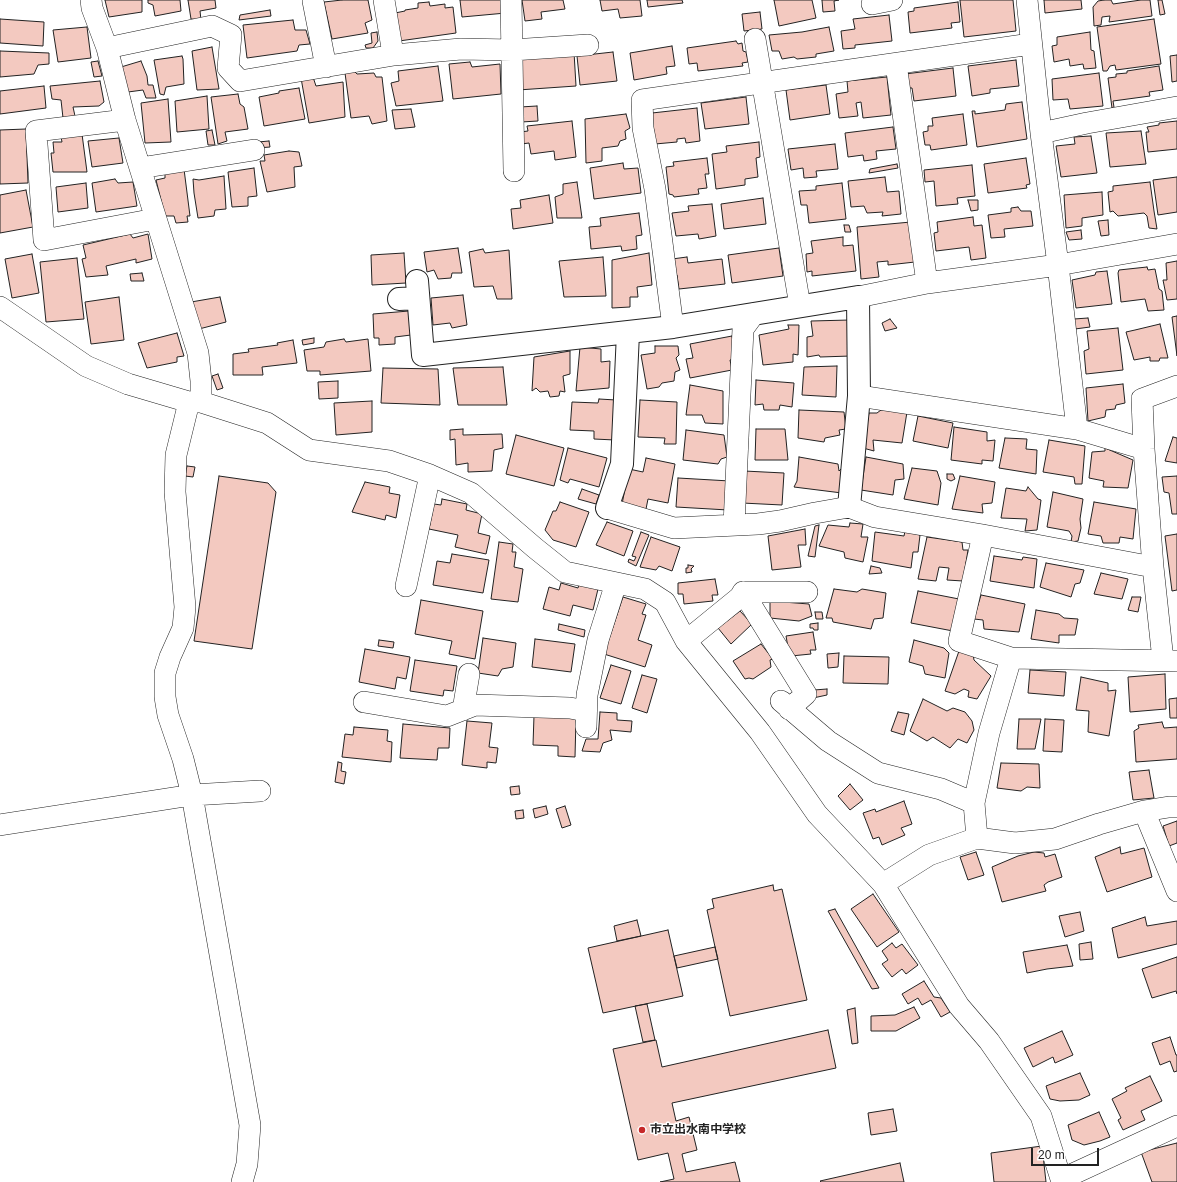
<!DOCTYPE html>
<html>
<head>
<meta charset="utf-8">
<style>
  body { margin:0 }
  #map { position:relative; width:1177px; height:1182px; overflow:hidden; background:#fff; font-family:Arial,sans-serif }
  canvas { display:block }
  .scale { position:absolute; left:1031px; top:1148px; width:68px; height:18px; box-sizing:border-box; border:2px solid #222; border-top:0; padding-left:5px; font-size:12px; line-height:14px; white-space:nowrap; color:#222; -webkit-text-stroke:3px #fff; paint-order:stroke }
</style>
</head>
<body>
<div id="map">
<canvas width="1177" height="1182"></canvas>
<div class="scale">20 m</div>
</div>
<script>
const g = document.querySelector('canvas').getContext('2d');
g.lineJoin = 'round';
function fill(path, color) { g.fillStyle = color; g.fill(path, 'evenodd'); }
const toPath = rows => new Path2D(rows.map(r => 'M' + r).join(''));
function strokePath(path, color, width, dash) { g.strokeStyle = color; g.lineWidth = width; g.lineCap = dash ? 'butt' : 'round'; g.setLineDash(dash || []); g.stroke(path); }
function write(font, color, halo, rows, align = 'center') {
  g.font = font + ' Arial,"Noto Sans JP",sans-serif'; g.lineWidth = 3; g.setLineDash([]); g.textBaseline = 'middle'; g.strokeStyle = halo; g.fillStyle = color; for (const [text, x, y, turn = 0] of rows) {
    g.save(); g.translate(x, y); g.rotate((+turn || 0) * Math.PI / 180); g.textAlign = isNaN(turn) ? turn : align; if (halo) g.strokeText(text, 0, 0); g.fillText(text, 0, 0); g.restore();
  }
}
const building = toPath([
  [105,0,142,0,142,12,109,17,105,0],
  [148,0,180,0,181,11,155,16,153,5,148,3,148,0],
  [188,0,215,0,216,8,200,11,201,20,191,19,188,0],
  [342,0,368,0,372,20,365,23,368,33,332,39,324,2,342,0],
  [460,0,505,0,506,13,462,17,460,0],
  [522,0,563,0,565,9,541,12,542,19,525,21,522,0],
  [600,0,640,0,642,16,620,18,618,9,602,11,600,0],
  [647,0,682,0,683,3,648,7,647,0],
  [774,0,812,0,816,18,779,26,774,0],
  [822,0,839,0,834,1,835,11,823,12,822,0],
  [960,0,1013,0,1016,31,964,37,960,0],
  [1044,0,1081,0,1082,9,1045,13,1044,0],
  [1104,0,1111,0,1113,4,1141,0,1150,0,1152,16,1109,22,1110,16,1102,17,1101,25,1094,26,1093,7,1098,1,1104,0],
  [1158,0,1162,0,1165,14,1160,15,1158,0],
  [429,2,430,6,445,4,445,8,453,7,456,33,399,41,395,13,405,11,405,10,418,8,418,3,429,2],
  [958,2,960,22,951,23,952,28,910,33,908,12,914,11,914,8,958,2],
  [270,10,271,16,239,20,240,15,270,10],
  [760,12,762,29,744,31,742,14,760,12],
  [889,15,892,41,855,45,855,48,843,49,841,31,855,29,853,19,889,15],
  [0,19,44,22,43,46,0,43,0,19],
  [1154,19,1161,64,1116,70,1115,65,1110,66,1107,71,1103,71,1097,27,1154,19],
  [293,20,295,30,306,30,310,44,299,45,297,51,247,58,243,25,293,20],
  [87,27,91,58,58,62,53,30,87,27],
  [829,27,834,51,816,54,816,57,797,59,794,57,782,59,779,51,772,51,769,35,802,32,829,27],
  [377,32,378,41,373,48,366,48,365,45,372,43,371,33,377,32],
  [1090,32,1091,50,1094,51,1096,68,1084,69,1083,64,1070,66,1069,59,1054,62,1052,46,1057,45,1057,37,1090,32],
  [736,41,738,44,742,43,743,51,746,52,748,62,742,63,743,66,698,71,697,63,689,64,687,48,736,41],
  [672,46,675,66,666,67,667,74,634,80,630,53,672,46],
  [212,47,219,89,197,90,192,51,212,47],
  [0,51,49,53,49,64,38,65,34,74,0,77,0,51],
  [574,52,576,86,518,90,516,57,574,52],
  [613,52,617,81,580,85,577,56,613,52],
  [1177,55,1177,81,1172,82,1170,56,1177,55],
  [182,56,183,59,184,84,166,87,164,95,160,94,154,60,182,56],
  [1016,60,1019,86,990,89,990,93,972,96,968,66,1016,60],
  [98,61,102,76,94,77,91,62,98,61],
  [141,61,147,76,148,85,153,85,156,98,146,98,143,90,128,92,121,67,141,61],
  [470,62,472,67,500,64,501,94,453,99,449,64,470,62],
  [438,66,443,101,396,106,391,83,399,81,398,71,438,66],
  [1159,66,1163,90,1149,92,1150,96,1113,101,1114,107,1112,108,1108,78,1116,77,1116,74,1127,73,1127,71,1159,66],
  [953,68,956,96,914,101,912,88,907,88,905,74,953,68],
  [354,71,357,74,374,73,376,77,382,77,387,121,372,124,369,116,351,118,345,73,354,71],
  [1099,73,1103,106,1070,109,1068,99,1053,100,1052,79,1099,73],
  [313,77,316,86,343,82,345,117,309,123,301,78,313,77],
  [887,77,891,115,863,118,861,102,856,103,858,116,839,118,836,94,848,92,847,81,887,77],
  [100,81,104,102,99,106,73,107,75,116,63,118,61,100,52,99,50,86,100,81],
  [826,85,830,114,790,120,786,90,826,85],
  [44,86,46,108,0,114,0,91,44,86],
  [299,88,305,119,264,126,259,97,279,93,279,91,299,88],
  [238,94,240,104,244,107,248,129,225,132,227,141,218,144,211,97,238,94],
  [207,96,209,129,177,132,175,101,207,96],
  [746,97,749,124,705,129,701,103,746,97],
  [168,99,171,142,145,143,141,103,168,99],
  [1022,102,1027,139,977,147,972,111,975,111,975,114,1005,110,1006,104,1022,102],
  [537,106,538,121,521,122,520,107,537,106],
  [697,108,700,141,686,143,685,138,677,139,677,142,655,144,652,113,697,108],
  [411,109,415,127,395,129,392,110,411,109],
  [626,114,630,128,625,131,626,139,620,141,618,146,602,148,602,161,586,163,585,119,626,114],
  [963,114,967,145,931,150,930,145,925,145,923,132,928,131,928,126,933,126,932,118,963,114],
  [572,121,576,157,555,160,554,151,531,154,529,143,521,144,520,132,528,131,527,126,572,121],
  [1177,121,1177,149,1148,152,1146,132,1149,132,1147,127,1159,125,1159,123,1177,121],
  [893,127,896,149,876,151,877,159,864,161,863,155,848,157,845,133,893,127],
  [26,129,28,183,0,184,0,130,26,129],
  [212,130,215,145,208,145,206,131,212,130],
  [1141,131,1146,164,1110,167,1106,133,1141,131],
  [82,134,87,172,53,172,51,153,54,153,53,142,62,142,61,137,82,134],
  [1091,136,1097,173,1061,177,1056,146,1075,144,1074,137,1091,136],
  [119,138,123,163,92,167,88,141,119,138],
  [269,141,270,147,258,148,258,142,269,141],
  [759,142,760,157,756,158,758,177,745,179,745,185,716,189,712,154,727,152,726,146,759,142],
  [835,144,838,169,816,171,817,177,804,178,803,168,791,170,788,149,835,144],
  [289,151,299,152,302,166,294,167,295,187,267,192,260,161,265,161,264,155,289,151],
  [707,158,709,174,705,174,707,188,698,189,699,194,674,197,673,195,669,194,666,167,674,166,673,162,707,158],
  [1026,158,1030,184,1026,185,1027,188,988,193,984,164,1026,158],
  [623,163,624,169,638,168,641,193,594,199,590,168,623,163],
  [897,164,898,168,869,173,870,169,897,164],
  [972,165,975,196,957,198,958,204,936,206,934,181,925,182,924,170,972,165],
  [254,168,257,196,248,197,248,206,232,207,228,172,254,168],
  [184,169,190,216,187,216,188,222,176,223,174,216,165,216,156,180,165,178,165,173,184,169],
  [224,176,226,209,215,210,214,216,198,218,194,193,193,179,199,180,224,176],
  [885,177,887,192,899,191,901,214,882,216,883,212,867,213,864,206,851,207,848,181,885,177],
  [1177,177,1177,212,1158,215,1153,180,1177,177],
  [115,179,118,183,133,182,137,206,96,212,92,183,115,179],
  [577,182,582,218,557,218,555,197,563,194,563,184,577,182],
  [1150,182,1154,211,1157,229,1149,228,1147,216,1144,213,1118,216,1113,211,1110,212,1108,192,1113,191,1113,186,1150,182],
  [86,183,88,208,58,212,56,187,86,183],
  [842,183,846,219,809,223,807,205,801,205,799,191,816,190,816,186,842,183],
  [26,190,33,227,0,233,0,195,26,190],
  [1102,192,1103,215,1082,218,1082,226,1066,228,1064,195,1102,192],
  [549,195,553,223,513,229,511,209,521,208,520,200,549,195],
  [763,198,766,224,724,229,721,204,763,198],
  [968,200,978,200,978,210,971,211,968,200],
  [712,204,716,236,699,239,698,234,676,236,672,213,689,211,688,206,712,204],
  [1018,207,1021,211,1031,211,1033,226,1004,229,1005,237,991,238,988,215,1011,212,1011,208,1018,207],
  [639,213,642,235,636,236,637,249,622,251,621,246,591,249,589,227,601,226,600,218,639,213],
  [973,217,974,226,982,225,986,258,971,260,969,247,936,251,934,233,938,232,937,222,973,217],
  [1108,220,1109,235,1101,236,1098,221,1108,220],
  [911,222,915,262,888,265,888,261,877,262,879,277,861,279,857,227,911,222],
  [844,225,849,225,851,232,845,232,844,225],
  [1081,230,1082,239,1069,240,1066,232,1081,230],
  [130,234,133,238,148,234,152,259,136,263,136,259,106,266,108,275,86,277,82,259,86,258,83,245,130,234],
  [843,237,843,246,853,245,856,271,812,276,812,271,807,272,806,254,813,253,811,241,843,237],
  [458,248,462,273,452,273,451,278,438,279,434,270,427,272,424,252,458,248],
  [779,248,783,276,732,283,728,255,779,248],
  [483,249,485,253,509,250,512,299,497,299,493,286,474,287,469,252,483,249],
  [404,253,406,283,372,285,371,255,404,253],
  [649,253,652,285,637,287,638,297,630,297,630,307,612,308,612,260,649,253],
  [32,254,39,293,12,298,5,259,32,254],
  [603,257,606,296,564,297,559,261,603,257],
  [687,257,688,263,722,259,725,284,679,289,677,275,674,276,672,259,687,257],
  [77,258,84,319,46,322,40,262,77,258],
  [1177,261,1177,299,1167,300,1163,280,1167,280,1166,263,1177,261],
  [1147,267,1148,270,1155,269,1159,289,1162,291,1164,310,1148,311,1145,299,1121,302,1118,273,1119,270,1147,267],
  [1107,271,1112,304,1076,308,1072,280,1095,275,1096,272,1107,271],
  [142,273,144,281,131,281,130,274,142,273],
  [463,295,467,325,452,328,450,323,433,325,431,298,463,295],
  [119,297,124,340,91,344,85,302,119,297],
  [220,297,226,322,199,329,191,302,220,297],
  [409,311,411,335,395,337,395,344,379,345,379,338,374,338,373,314,409,311],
  [1177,316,1177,356,1172,317,1177,316],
  [1088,318,1090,327,1075,329,1074,319,1088,318],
  [890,319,897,328,885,331,882,323,890,319],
  [850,320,851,356,820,357,819,355,807,357,807,337,813,336,811,321,850,320],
  [1160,324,1168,358,1160,358,1159,361,1150,361,1150,357,1134,360,1126,332,1135,330,1160,324],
  [788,325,799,325,798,355,793,354,793,362,763,365,759,335,789,329,788,325],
  [1118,328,1123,370,1086,374,1084,351,1089,349,1087,331,1118,328],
  [177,333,184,356,177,357,177,362,147,368,138,343,177,333],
  [732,336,736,359,730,360,732,370,690,378,686,359,693,358,690,344,732,336],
  [314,338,314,343,303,345,302,340,314,338],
  [344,339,346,342,368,339,371,371,320,375,320,371,307,371,304,350,324,347,326,342,344,339],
  [293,340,297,363,262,367,263,375,233,375,233,354,249,352,248,349,278,345,277,343,293,340],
  [655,346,678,346,679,355,676,358,680,370,675,372,674,381,662,383,659,387,647,389,641,355,655,353,655,346],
  [580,347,601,349,601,362,610,361,609,388,576,391,580,347],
  [570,351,570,374,563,376,565,392,560,391,559,396,550,397,548,391,540,392,536,388,532,391,534,357,570,351],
  [837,366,836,397,802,395,804,367,837,366],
  [503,367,507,405,458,405,453,368,503,367],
  [383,368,438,369,440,405,381,403,383,368],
  [218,374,223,388,217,390,212,376,218,374],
  [756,380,794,383,792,407,780,405,779,410,764,410,763,404,755,405,756,380],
  [338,381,338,398,319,399,318,382,338,381],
  [1123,384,1125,403,1116,405,1115,409,1106,410,1105,417,1088,421,1086,388,1123,384],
  [690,385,723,391,723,424,705,423,702,415,686,415,690,385],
  [599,399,616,400,615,440,594,439,594,431,570,430,572,402,598,403,599,399],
  [640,400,677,402,676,444,664,444,665,438,638,437,640,400],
  [372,401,372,432,336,435,334,403,372,401],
  [799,410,844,412,846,429,839,430,840,435,825,438,824,442,798,438,799,410],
  [881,410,907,412,902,443,873,440,874,451,863,448,869,413,877,413,881,410],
  [918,416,953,423,948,448,913,441,918,416],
  [954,427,987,432,987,441,995,440,993,461,982,460,982,464,951,460,954,427],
  [463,429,463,435,502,434,503,448,494,450,492,471,468,472,468,463,456,465,455,439,450,440,450,430,463,429],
  [756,429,785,429,788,460,755,460,756,429],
  [686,430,724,435,727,457,721,459,718,464,683,460,686,430],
  [516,435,564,448,554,486,506,474,516,435],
  [1173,437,1177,438,1177,463,1165,461,1173,437],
  [1005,438,1027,439,1026,449,1037,450,1036,474,999,468,1005,438],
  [1049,440,1085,446,1082,484,1075,484,1074,477,1043,472,1049,440],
  [568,448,607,458,599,487,570,479,568,483,560,480,568,448],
  [1105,448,1133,460,1128,488,1103,487,1104,481,1089,478,1092,452,1105,451,1105,448],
  [799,457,838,464,839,471,843,467,842,493,794,487,797,481,799,457],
  [866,457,903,464,904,479,895,480,893,495,861,490,866,457],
  [646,458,675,464,668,503,648,499,646,509,622,504,629,469,643,472,646,458],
  [187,466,195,467,193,477,185,476,187,466],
  [912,468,937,471,941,483,938,505,904,499,912,468],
  [744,471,784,473,782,505,742,503,744,471],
  [947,474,953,474,955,479,951,481,947,479,947,474],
  [219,476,268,483,276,492,252,649,194,641,219,476],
  [960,476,995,482,992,503,982,504,983,513,952,509,960,476],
  [1177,476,1177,514,1172,514,1169,493,1164,492,1162,477,1177,476],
  [678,478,730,481,728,510,676,507,678,478],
  [365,482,390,487,389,493,400,495,396,518,386,515,385,520,352,512,365,482],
  [1028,487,1038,499,1041,500,1037,530,1025,531,1027,519,1001,518,1006,488,1026,491,1028,487],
  [582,489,599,495,596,504,578,499,582,489],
  [1053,492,1083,499,1080,519,1081,528,1078,541,1071,542,1072,536,1069,531,1047,527,1053,492],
  [442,499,467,504,466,510,482,514,478,533,490,536,486,554,455,547,458,535,429,529,434,504,441,505,442,499],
  [560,502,589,512,576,547,553,540,545,530,553,511,556,511,560,502],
  [1094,502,1136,509,1133,539,1120,537,1119,543,1103,543,1101,536,1088,534,1094,502],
  [607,522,633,531,624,556,596,545,607,522],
  [850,523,863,524,861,537,868,537,863,562,845,558,844,552,819,546,828,525,849,527,850,523],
  [819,525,815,557,808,556,815,526,819,525],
  [805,529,806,545,798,545,801,567,772,570,768,536,805,529],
  [905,531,920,535,918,552,913,552,911,568,872,561,875,532,904,536,905,531],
  [641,532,649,535,636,566,628,562,629,559,634,561,636,557,632,556,641,532],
  [1177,534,1177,590,1172,591,1165,536,1177,534],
  [651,537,680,547,672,571,659,566,656,570,640,567,651,537],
  [927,537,962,542,963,550,968,550,963,581,947,580,949,568,939,567,936,581,918,579,927,537],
  [499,542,513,544,512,552,516,552,514,567,523,569,518,602,491,599,499,542],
  [452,554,489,560,483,593,433,585,437,561,450,563,452,554],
  [994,556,1022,560,1023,557,1037,559,1034,588,990,581,994,556],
  [1046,563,1084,570,1080,583,1075,584,1071,597,1040,587,1046,563],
  [688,565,694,566,691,569,692,572,686,573,686,568,688,568,688,565],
  [871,566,880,568,882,573,869,574,871,566],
  [1101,573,1128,579,1122,599,1094,594,1101,573],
  [715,579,718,595,712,595,713,601,684,604,683,594,678,594,678,583,715,579],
  [561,583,578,588,579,584,598,589,593,610,573,605,570,616,543,609,549,587,559,590,561,583],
  [834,589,857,592,862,589,886,593,883,618,874,619,871,629,833,622,832,618,826,618,834,589],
  [918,591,959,599,953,631,911,623,918,591],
  [981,595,1025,604,1019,632,984,629,983,620,974,619,981,595],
  [623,597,646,604,642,614,646,615,638,640,652,645,645,667,604,654,623,597],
  [1132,597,1141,597,1138,612,1128,610,1132,597],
  [421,600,483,611,475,659,449,654,452,641,415,634,421,600],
  [770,601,809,604,812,616,799,621,770,618,770,601],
  [1036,610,1059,614,1064,618,1078,619,1075,635,1059,635,1059,643,1031,639,1036,610],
  [740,611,752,624,731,644,718,628,740,611],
  [815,612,822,612,823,619,816,619,815,612],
  [818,623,818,630,814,630,813,628,810,628,810,624,818,623],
  [559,624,585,630,584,637,558,630,559,624],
  [813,632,816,650,810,650,811,654,791,656,789,653,786,636,813,632],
  [483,638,516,643,513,667,502,669,498,676,478,673,483,638],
  [535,639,575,644,571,672,532,667,535,639],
  [379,640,394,642,393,648,378,646,379,640],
  [914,640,944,648,949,653,945,678,925,674,923,666,909,662,914,640],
  [761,644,773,659,770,660,771,667,753,679,749,678,745,679,733,661,761,644],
  [365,649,410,657,406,679,397,677,395,689,359,682,365,649],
  [959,651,973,654,974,660,991,676,977,699,968,697,969,691,964,689,955,694,945,691,959,651],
  [839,653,838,667,828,668,827,654,839,653],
  [844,656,889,657,888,684,843,683,844,656],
  [415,660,457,666,453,691,444,690,443,696,410,691,415,660],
  [611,665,631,671,621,704,600,698,611,665],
  [1030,670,1066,672,1064,696,1028,693,1030,670],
  [1165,674,1166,709,1130,712,1128,677,1165,674],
  [642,675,657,679,647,713,632,708,642,675],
  [1081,677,1108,683,1108,691,1116,690,1109,736,1088,732,1089,711,1076,710,1081,677],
  [827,689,827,695,813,698,814,690,827,689],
  [1177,698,1177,718,1170,718,1169,699,1177,698],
  [923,699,947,711,953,708,965,712,972,721,974,730,967,743,958,739,950,748,933,737,927,741,910,731,923,699],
  [600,712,617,713,617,720,632,721,631,732,610,730,612,740,603,743,600,752,582,751,586,739,598,739,600,712],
  [898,712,909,714,904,735,891,731,898,712],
  [534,716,576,718,575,757,558,756,558,746,533,745,534,716],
  [1019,719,1041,719,1035,749,1017,749,1019,719],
  [1045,719,1064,720,1062,752,1043,751,1045,719],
  [467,721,492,723,489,747,498,748,496,763,487,762,487,768,462,765,467,721],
  [1162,722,1164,728,1177,727,1177,759,1136,762,1134,731,1139,728,1138,725,1162,722],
  [403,724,450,728,449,748,438,748,437,760,400,758,403,724],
  [354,727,388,730,387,741,392,742,391,762,342,757,345,734,353,735,354,727],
  [338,762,342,763,341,771,346,772,344,784,335,782,338,762],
  [1001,763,1039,764,1040,788,1027,787,1021,791,997,788,1001,763],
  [1149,770,1154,798,1133,800,1129,772,1149,770],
  [850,784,863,800,850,810,838,796,850,784],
  [519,786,520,794,511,795,510,787,519,786],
  [904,801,912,824,901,828,905,835,882,845,879,837,873,839,863,813,875,809,876,812,904,801],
  [546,806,548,814,535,818,533,809,546,806],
  [565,806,571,825,562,828,556,809,565,806],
  [523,810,524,818,516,819,515,811,523,810],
  [1177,821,1177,843,1169,846,1163,826,1177,821],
  [1120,847,1121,854,1144,848,1152,877,1107,892,1095,857,1120,847],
  [976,852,984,875,968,880,960,857,976,852],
  [1034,852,1044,853,1045,857,1055,854,1062,877,1048,882,1044,885,1046,891,1002,902,992,867,1018,856,1034,852],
  [773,885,774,891,782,889,807,1000,730,1016,707,910,714,908,712,899,773,885],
  [873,894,899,932,877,947,851,909,873,894],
  [835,909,879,988,872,989,828,911,835,909],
  [1080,912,1084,931,1065,937,1059,916,1080,912],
  [1145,917,1147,926,1177,921,1177,944,1118,958,1112,928,1145,917],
  [637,920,641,936,617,941,614,926,637,920],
  [668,930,683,996,603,1013,588,948,668,930],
  [1091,942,1093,959,1080,960,1079,944,1091,942],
  [892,943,896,948,902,944,918,965,906,974,902,969,892,977,882,964,888,960,882,951,892,943],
  [1067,945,1073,966,1047,969,1027,973,1023,952,1067,945],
  [715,947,718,959,677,968,674,956,715,947],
  [1177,957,1177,994,1176,991,1152,998,1142,969,1177,957],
  [924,981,934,997,941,998,950,1012,941,1017,931,1000,922,1005,918,998,908,1004,902,994,924,981],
  [647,1004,655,1040,643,1042,635,1006,647,1004],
  [914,1007,920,1018,896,1031,871,1031,871,1016,895,1015,914,1007],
  [855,1008,858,1043,852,1044,847,1010,855,1008],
  [828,1030,836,1068,672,1103,676,1121,689,1117,697,1150,682,1154,686,1172,735,1162,740,1182,660,1182,674,1179,668,1153,638,1160,613,1049,656,1040,662,1067,828,1030],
  [1062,1031,1073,1055,1055,1063,1053,1057,1033,1067,1024,1048,1062,1031],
  [1170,1037,1176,1055,1177,1055,1177,1071,1174,1072,1170,1061,1160,1065,1152,1043,1170,1037],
  [1080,1073,1090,1095,1079,1100,1060,1101,1050,1099,1046,1086,1080,1073],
  [1150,1076,1162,1101,1141,1111,1145,1120,1123,1130,1118,1120,1121,1118,1112,1099,1127,1091,1125,1088,1150,1076],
  [893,1109,897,1131,871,1135,868,1113,893,1109],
  [1099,1112,1110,1137,1100,1141,1084,1145,1072,1140,1068,1125,1099,1112],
  [1177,1143,1177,1182,1152,1182,1141,1152,1177,1143],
  [1042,1146,1046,1182,994,1182,991,1153,1042,1146],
  [900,1163,904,1182,821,1182,820,1181,900,1163]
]);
fill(building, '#f3c9c0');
strokePath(building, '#222', 1);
const street = toPath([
  [91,0,92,8,107,48,125,120,198,353,201,381,201,402],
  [384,0,392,48,394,55],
  [511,0,514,171],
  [1027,0,1041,133,1058,265,1077,429],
  [313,1,326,67],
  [872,4,892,0],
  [755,39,800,306],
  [107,48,212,26,231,35,228,68,240,81,394,55,461,49,512,50,588,45],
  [896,64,927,283],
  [125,120,36,131,44,240,155,219],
  [1041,133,1087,123,1177,107],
  [140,168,254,150],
  [858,297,927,283,1058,265,1177,244],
  [0,307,86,366,128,384,189,402,201,402,267,423,309,450,389,461,430,475,471,493,535,548,565,572,645,589,665,602,686,641,760,732,817,814,883,884,959,1006,989,1041,1041,1116,1062,1182],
  [673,327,655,189,643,128,642,100,1031,44],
  [859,396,1077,429,1144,449],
  [189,402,176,455,175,492,185,607,183,628,170,657,165,673,165,697,168,715,183,759,192,795,250,1125,247,1164,242,1182],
  [607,508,674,528,758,524,780,521,815,513,849,507,875,517,983,535,1153,567,1163,660],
  [734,525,743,329,754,314],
  [983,535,959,641,1011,658,1176,661],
  [1153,567,1144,449,1142,399,1177,386],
  [406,586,430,475],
  [743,592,806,694,789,709],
  [743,592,807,592],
  [686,641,740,597,743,592],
  [781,701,828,741,878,773,941,789,974,803],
  [364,702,447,716,475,705,570,708,586,711],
  [463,710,469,674],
  [586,727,587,695,598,640,616,583],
  [1177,807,1169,807,1144,811,1177,891],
  [0,825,192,795,260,791],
  [977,838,974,803,989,733,1011,658],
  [883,884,929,855,977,838,1015,843,1055,839,1099,824,1144,811],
  [1062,1179,1177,1126]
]);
const secondary = toPath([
  [417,281,423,355,673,327,858,297,859,396,849,507],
  [399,299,418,298],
  [607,508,622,464,628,333]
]);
strokePath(street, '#222', 22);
strokePath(secondary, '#222', 24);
strokePath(street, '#fff', 21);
strokePath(secondary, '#fff', 22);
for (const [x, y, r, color] of [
  [642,1130,4,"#c62828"]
]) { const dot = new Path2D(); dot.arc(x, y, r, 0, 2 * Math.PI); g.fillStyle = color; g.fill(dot); strokePath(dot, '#fff', 1.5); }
write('bold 12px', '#222', '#fff', [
  ["市立出水南中学校",650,1130]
], 'left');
</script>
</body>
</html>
